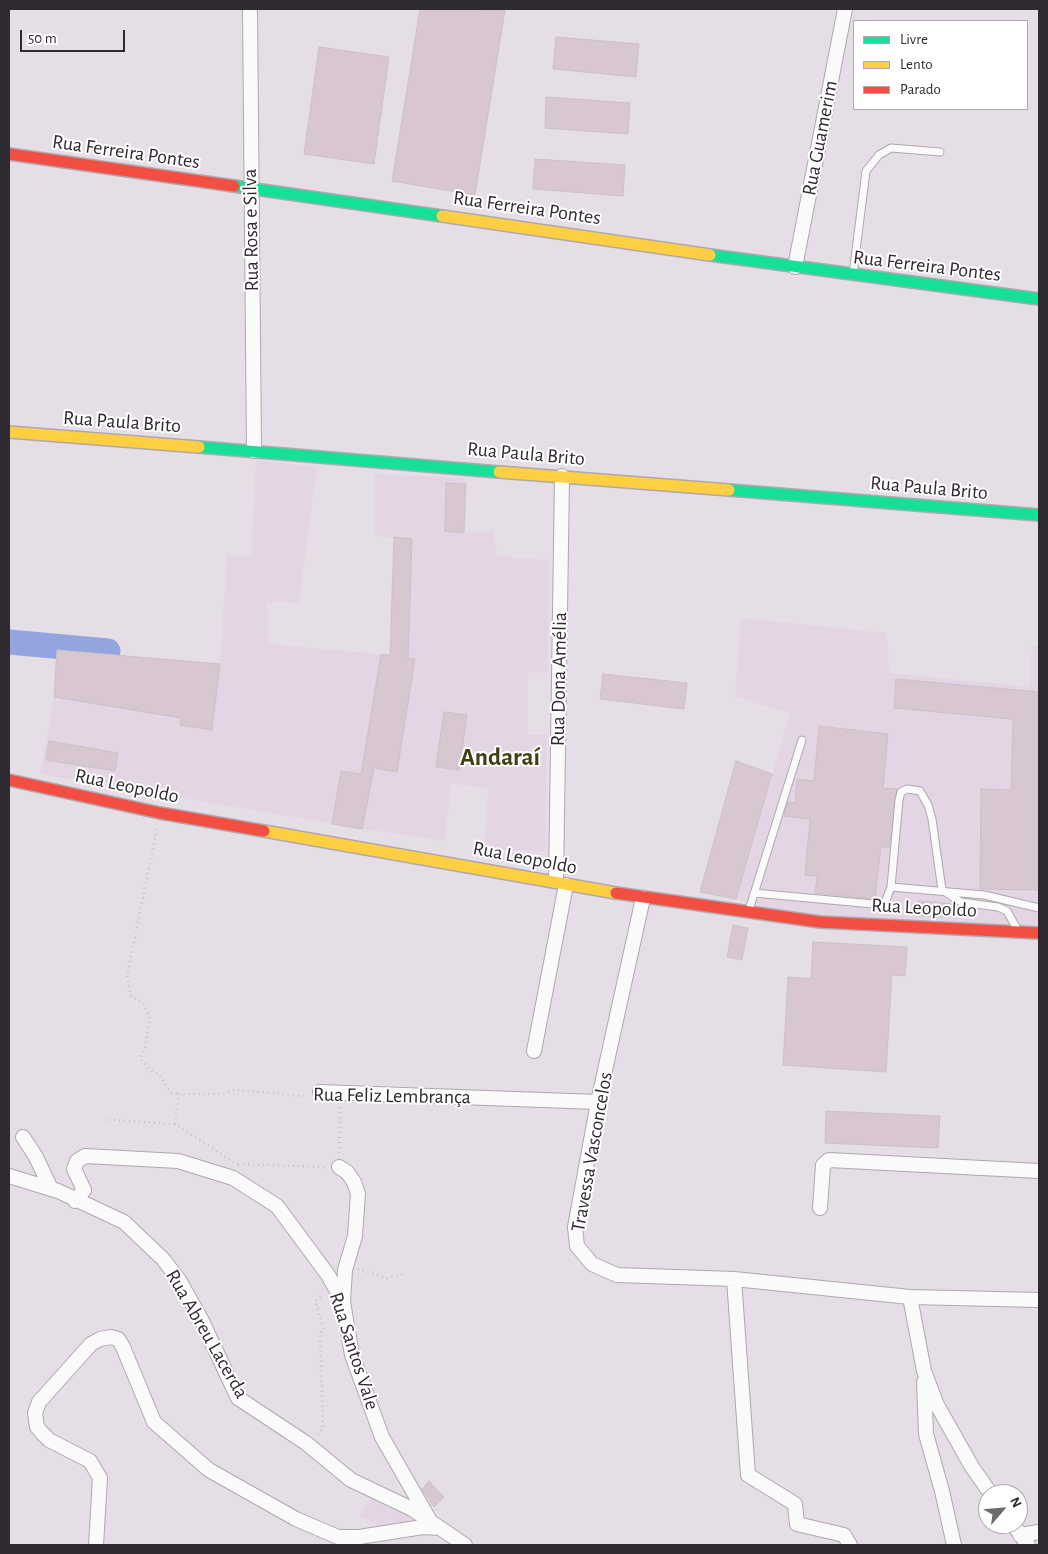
<!DOCTYPE html>
<html>
<head>
<meta charset="utf-8">
<style>
  body { margin:0 }
  #map { position:relative; width:1048px; height:1554px; overflow:hidden; background:#e6dee6; font-family:"Alegreya Sans",sans-serif }
  canvas { display:block }
  .frame { position:absolute; inset:0; border:10px solid #2f2a30; pointer-events:none }
  .legend { position:absolute; left:853px; top:20px; width:175px; height:90px; box-sizing:border-box; background:#fff; border:1px solid #acaaac; margin:0; padding:6px 9px; list-style:none; font-size:15px; color:#2f2a30 }
  .legend li { display:flex; align-items:center; gap:10px; height:25px }
  .legend b { width:25px; border:1px solid #acaaac }
  .north { position:absolute; left:978px; top:1484px; width:50px; height:50px; box-sizing:border-box; background:#fff; border:1px solid #acaaac; border-radius:50%; rotate:63deg; font-size:14px; font-weight:700; line-height:20px; text-align:center; color:#2f2a30 }
  .north::after { content:''; display:block; margin:auto; width:18px; height:22px; background:#6f6970; clip-path:polygon(50% 0,100% 100%,50% 72%,0 100%) }
  .scale { position:absolute; left:20px; top:30px; width:105px; height:22px; box-sizing:border-box; border:2px solid #2f2a30; border-top:0; padding-left:6px; font-size:15px; line-height:18px; white-space:nowrap; color:#2f2a30; -webkit-text-stroke:4px #fff; paint-order:stroke }
</style>
</head>
<body>
<div id="map">
<canvas width="1048" height="1554"></canvas>
<div class="frame"></div>
<ul class="legend">
<li><b style="height:6px;background:#16e098"></b>Livre</li>
<li><b style="height:6px;background:#ffcf43"></b>Lento</li>
<li><b style="height:6px;background:#f24e42"></b>Parado</li>
</ul>
<div class="north">N</div>
<div class="scale">50 m</div>
</div>
<script>
const g = document.querySelector('canvas').getContext('2d');
g.lineJoin = 'round';
function fill(path, color) { g.fillStyle = color; g.fill(path, 'evenodd'); }
const toPath = rows => new Path2D(rows.map(r => 'M' + r).join(''));
function strokePath(path, color, width, dash) { g.strokeStyle = color; g.lineWidth = width; g.lineCap = dash ? 'butt' : 'round'; g.setLineDash(dash || []); g.stroke(path); }
function write(font, color, halo, rows, align = 'center') {
  g.font = font + ' "Alegreya Sans",sans-serif'; g.lineWidth = 4; g.setLineDash([]); g.textBaseline = 'middle'; g.strokeStyle = halo; g.fillStyle = color; for (const [text, x, y, turn = 0] of rows) {
    g.save(); g.translate(x, y); g.rotate((+turn || 0) * Math.PI / 180); g.textAlign = isNaN(turn) ? turn : align; if (halo) g.strokeText(text, 0, 0); g.fillText(text, 0, 0); g.restore();
  }
}
fill(toPath([
  [256,460,317,467,299,603,267,602,269,644,390,655,394,538,374,535,374,474,466,478,464,533,494,532,497,556,549,560,548,673,528,672,528,735,547,735,545,852,484,849,488,788,451,784,445,841,352,827,40,774,54,697,57,650,220,664,227,554,251,557],
  [741,618,887,633,889,673,1030,687,1032,646,1039,646,1039,929,821,918,736,900,790,713,735,697],
  [372,1495,415,1516,409,1523,382,1528,360,1516]
]), '#e4d5e4');
strokePath(toPath([
  [9,642,108,651]
]), '#93a4de', 25);
const building = toPath([
  [420,9,505,10,475,195,392,181,420,9],
  [556,37,639,44,636,77,553,69,556,37],
  [319,47,389,57,374,164,304,154,319,47],
  [546,97,630,103,628,134,545,128,546,97],
  [535,159,625,165,623,196,533,189,535,159],
  [446,483,466,484,464,533,445,531,446,483],
  [394,537,412,539,408,658,415,659,397,772,374,768,362,829,332,824,341,771,361,774,381,654,390,655,394,537],
  [57,650,220,664,212,730,180,725,181,718,54,697,57,650],
  [603,674,687,683,684,709,600,699,603,674],
  [896,679,1039,692,1039,890,980,889,981,789,1011,790,1013,719,894,708,896,679],
  [444,712,467,715,459,770,436,767,444,712],
  [819,726,888,734,883,788,897,789,889,848,881,846,875,899,815,893,817,876,805,875,810,819,784,816,788,802,795,803,797,779,814,781,819,726],
  [49,741,118,753,115,771,46,760,49,741],
  [736,761,772,774,736,899,700,892,736,761],
  [918,901,954,904,956,905,955,917,916,916,918,901],
  [733,925,748,928,742,960,727,957,733,925],
  [813,942,907,947,905,976,892,975,886,1072,783,1065,788,977,811,979,813,942],
  [826,1111,940,1116,938,1148,825,1143,826,1111],
  [429,1481,444,1497,434,1507,422,1489,429,1481]
]);
fill(building, '#d8c7d1');
strokePath(building, '#c9c2c7', 1);
const lane = toPath([
  [853,274,866,171,879,155,891,148,940,152],
  [891,887,984,895,1039,908],
  [754,893,884,905,891,887,899,800,901,792,907,789,920,791,928,805,932,819,942,890,961,902,998,907,1007,911,1017,929],
  [749,910,802,740]
]);
const street = toPath([
  [250,9,254,451],
  [795,267,845,9],
  [556,881,562,476],
  [643,898,598,1102,575,1227,577,1246,592,1264,617,1275,734,1279,910,1297,1039,1300],
  [534,1051,566,885],
  [320,1092,598,1102],
  [23,1137,36,1157,51,1189],
  [339,1167,347,1172,354,1182,358,1194,355,1236,345,1270,343,1302],
  [9,1176,58,1191,124,1222,163,1259,179,1280,202,1321,238,1398,306,1443,351,1480,412,1509,465,1545],
  [75,1201,84,1190,74,1169,77,1161,85,1156,178,1161,233,1178,277,1206,328,1275,343,1302,352,1355,382,1437,429,1519],
  [820,1208,823,1165,829,1160,1039,1171],
  [734,1279,748,1475,795,1504,797,1524,844,1535,850,1545],
  [910,1297,924,1371,937,1405,972,1467,991,1494],
  [924,1382,926,1434,942,1491,954,1545],
  [1013,1524,1028,1545],
  [1020,1535,1039,1532],
  [96,1545,100,1478,90,1461,49,1440,42,1433,37,1427,35,1413,39,1402,91,1344,100,1339,111,1337,118,1339,123,1347,154,1422,209,1470,296,1519,338,1537,359,1537,423,1527,440,1528]
]);
const fast = toPath([
  [234,186,442,216],
  [710,255,1039,299],
  [199,447,499,472],
  [729,490,1039,515]
]);
const slow = toPath([
  [442,216,710,255],
  [9,432,199,447],
  [499,472,729,490],
  [264,831,616,893]
]);
const jam = toPath([
  [9,154,234,186],
  [9,780,160,813,264,831],
  [616,893,820,922,1039,933]
]);
strokePath(lane, '#aea8ae', 9);
strokePath(street, '#aea8ae', 16);
strokePath(fast, '#aea8ae', 14);
strokePath(slow, '#aea8ae', 14);
strokePath(jam, '#aea8ae', 14);
strokePath(toPath([
  [157,829,127,976,131,996,143,1003,150,1017,145,1049,140,1058,152,1071,160,1075,170,1092,179,1094],
  [109,1120,175,1124],
  [339,1153,340,1106],
  [238,1164,325,1167],
  [238,1165,175,1124,179,1094,222,1094,233,1090,307,1096],
  [358,1269,387,1278,405,1274],
  [318,1435,323,1428,320,1333,324,1330,315,1301,323,1295]
]), '#c4c2c4', 2.5, [1, 4]);
strokePath(lane, '#fbfafb', 7);
strokePath(street, '#fbfafb', 14);
strokePath(fast, '#16e098', 11);
strokePath(slow, '#ffcf43', 11);
strokePath(jam, '#f24e42', 11);
write('20px', '#2f2a30', '#fff', [
  ["Rua Guamerim",820,138,-79],
  ["Rua Ferreira Pontes",126,152,8],
  ["Rua Ferreira Pontes",527,208,8],
  ["Rua Rosa e Silva",251,230,-91],
  ["Rua Ferreira Pontes",927,266,7],
  ["Rua Paula Brito",122,422,4],
  ["Rua Paula Brito",526,454,5],
  ["Rua Paula Brito",929,488,5],
  ["Rua Dona Amélia",559,679,-89],
  ["Rua Leopoldo",127,786,12],
  ["Rua Leopoldo",525,858,11],
  ["Rua Leopoldo",924,908,3],
  ["Rua Feliz Lembrança",392,1096,1],
  ["Travessa Vasconcelos",592,1152,-80],
  ["Rua Abreu Lacerda",207,1334,60],
  ["Rua Santos Vale",354,1351,72]
]);
write('bold 25px', '#413d14', '#fff', [
  ["Andaraí",500,757]
]);
</script>
</body>
</html>
